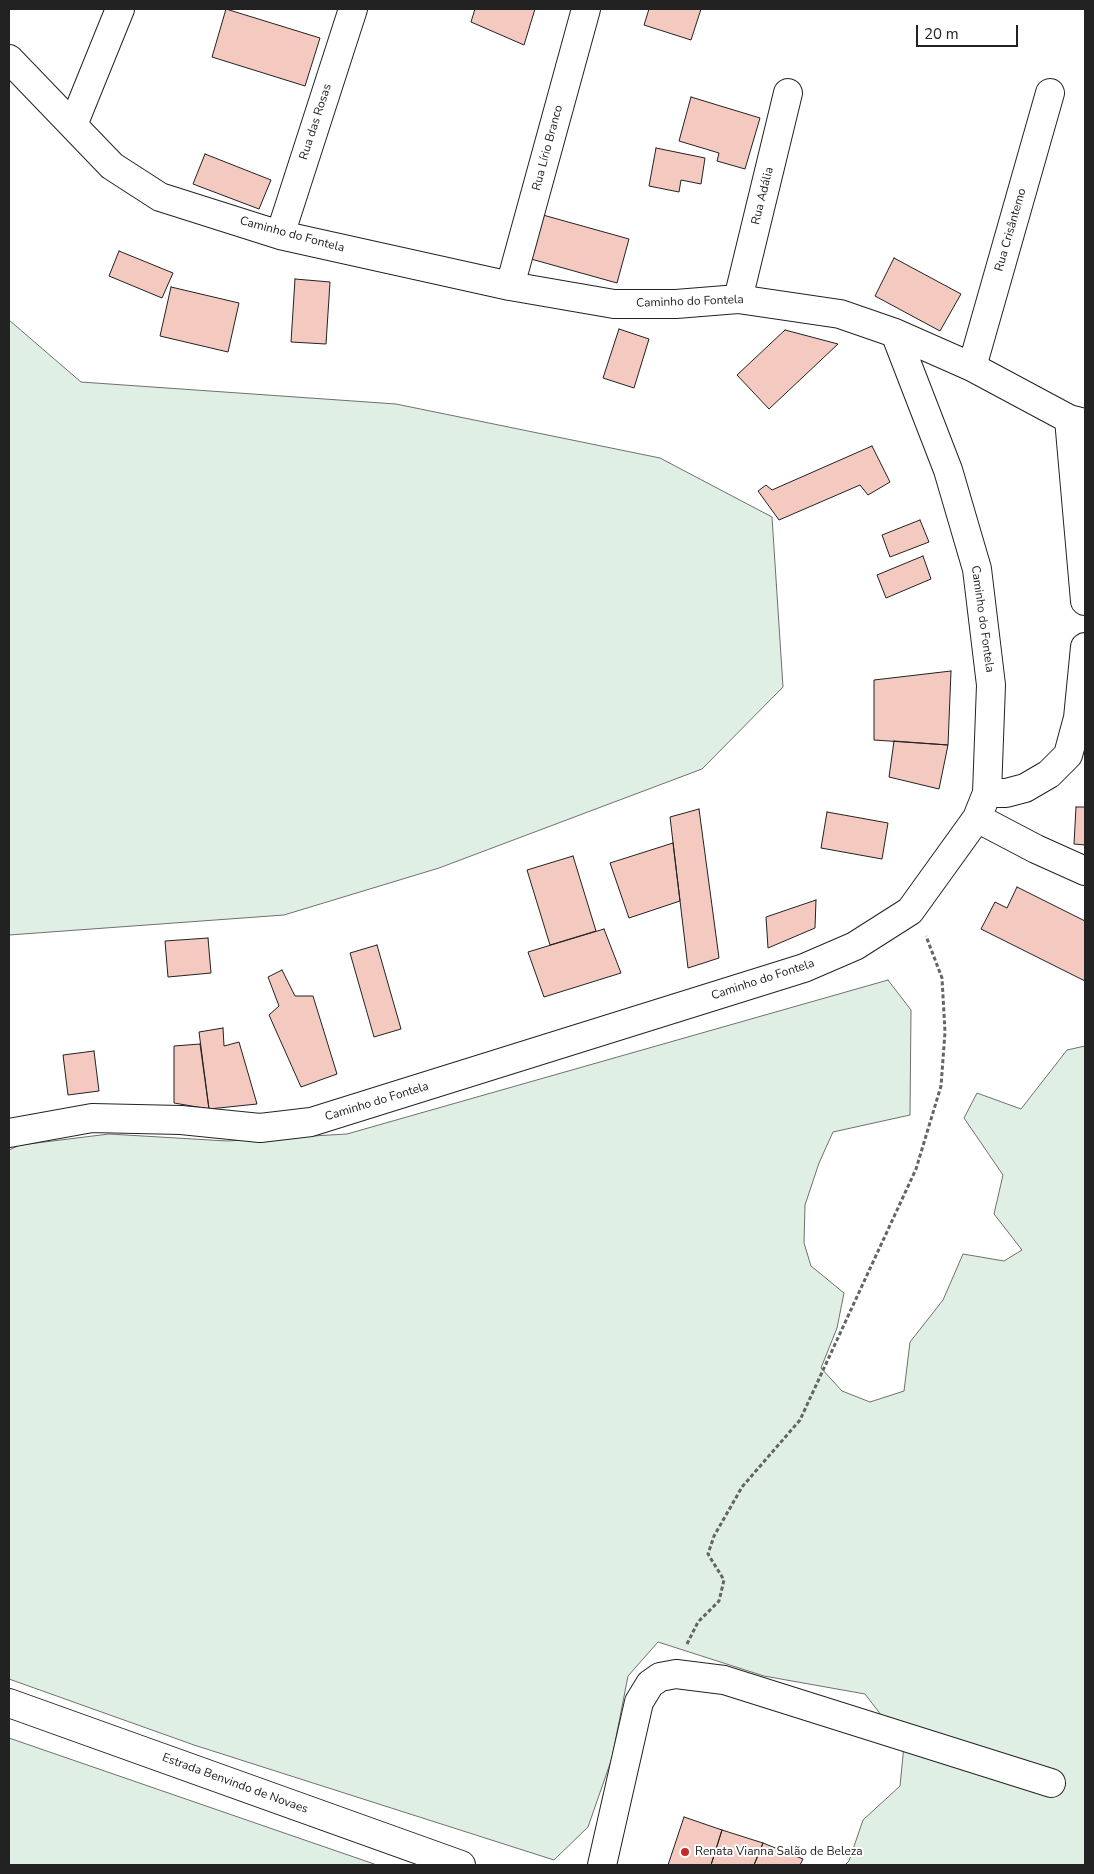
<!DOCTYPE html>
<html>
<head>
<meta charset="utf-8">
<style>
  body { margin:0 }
  #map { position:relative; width:1094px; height:1874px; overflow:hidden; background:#fff; font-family:"Nunito Sans",sans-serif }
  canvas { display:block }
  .frame { position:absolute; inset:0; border:10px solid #222; pointer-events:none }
  .scale { position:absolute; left:916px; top:25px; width:102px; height:22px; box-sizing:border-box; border:2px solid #222; border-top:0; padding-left:6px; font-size:15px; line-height:18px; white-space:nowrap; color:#222; -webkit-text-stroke:4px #fff; paint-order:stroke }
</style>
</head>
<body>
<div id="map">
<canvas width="1094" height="1874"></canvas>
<div class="frame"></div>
<div class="scale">20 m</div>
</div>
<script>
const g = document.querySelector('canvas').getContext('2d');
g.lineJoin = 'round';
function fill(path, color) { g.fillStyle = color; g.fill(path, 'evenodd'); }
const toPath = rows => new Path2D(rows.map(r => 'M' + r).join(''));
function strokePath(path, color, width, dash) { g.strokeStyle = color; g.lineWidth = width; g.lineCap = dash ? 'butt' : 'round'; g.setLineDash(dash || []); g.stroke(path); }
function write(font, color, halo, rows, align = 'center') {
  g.font = font + ' "Nunito Sans",sans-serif'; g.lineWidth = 4; g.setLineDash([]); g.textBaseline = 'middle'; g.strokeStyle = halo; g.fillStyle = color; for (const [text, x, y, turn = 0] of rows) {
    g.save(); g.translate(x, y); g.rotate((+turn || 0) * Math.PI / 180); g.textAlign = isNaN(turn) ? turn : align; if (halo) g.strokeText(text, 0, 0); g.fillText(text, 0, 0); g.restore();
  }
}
const green = toPath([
  [9,320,81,382,396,404,660,458,772,517,783,687,702,769,439,868,284,915,9,935,9,320],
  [888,980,911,1010,910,1115,833,1132,819,1163,805,1205,804,1243,811,1266,844,1293,837,1328,821,1368,842,1391,870,1402,904,1391,910,1342,943,1300,963,1254,1004,1261,1022,1250,994,1214,1003,1175,964,1118,977,1093,1021,1109,1067,1050,1085,1046,1085,1865,845,1865,849,1861,863,1820,900,1786,904,1745,865,1694,764,1676,658,1642,628,1676,612,1758,588,1827,554,1860,194,1745,9,1679,9,1150,20,1145,109,1134,227,1141,347,1134,888,980],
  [9,1738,377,1865,9,1865,9,1738]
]);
fill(green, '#e0efe3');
strokePath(green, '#6f6f6f', 1);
const building = toPath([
  [226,9,320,38,305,86,212,57,226,9],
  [475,9,535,9,524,45,471,22,475,9],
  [649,9,701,9,691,40,644,25,649,9],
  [691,97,760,118,745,169,717,161,719,153,679,141,691,97],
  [656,148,705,158,701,184,681,180,679,192,649,186,656,148],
  [205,154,271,180,259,209,193,184,205,154],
  [543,215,629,239,617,283,531,259,543,215],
  [119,251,173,273,162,298,109,276,119,251],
  [894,258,961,294,940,331,875,296,894,258],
  [295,279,330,282,326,344,291,342,295,279],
  [171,287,239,303,228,352,160,336,171,287],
  [619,329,649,339,634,388,603,378,619,329],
  [785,330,838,344,769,409,737,375,785,330],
  [872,446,890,482,868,495,860,485,779,520,758,491,766,485,772,490,872,446],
  [920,520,929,542,890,557,882,535,920,520],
  [923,556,931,579,886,598,877,575,923,556],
  [951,671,948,745,874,740,874,680,951,671],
  [894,741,948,745,939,789,889,777,894,741],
  [1076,807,1085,807,1085,845,1074,844,1076,807],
  [699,809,719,958,688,968,670,817,699,809],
  [827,812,888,823,882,859,821,848,827,812],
  [673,843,680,901,629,918,610,863,673,843],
  [573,856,596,931,550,945,527,870,573,856],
  [1017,887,1085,921,1085,981,981,929,995,902,1007,908,1017,887],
  [816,900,815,928,768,948,766,917,816,900],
  [604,929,621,973,544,997,528,952,604,929],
  [208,938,211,973,168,977,165,941,208,938],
  [377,945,401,1029,374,1037,350,953,377,945],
  [282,970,295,996,313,996,337,1074,301,1087,269,1015,279,1006,268,977,282,970],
  [223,1028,224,1046,239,1042,257,1104,209,1109,199,1032,223,1028],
  [200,1044,209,1109,174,1103,174,1046,200,1044],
  [94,1051,99,1091,68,1095,63,1055,94,1051],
  [684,1817,722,1830,711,1865,668,1865,684,1817],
  [722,1830,763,1843,754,1865,711,1865,722,1830],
  [763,1843,803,1859,800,1865,754,1865,763,1843]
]);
fill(building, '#f3c9c0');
strokePath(building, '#222', 1);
const minor = toPath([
  [9,59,112,166,160,197,280,235,510,286,614,304,676,304,738,299,840,314,895,333,948,470,977,569,991,685,987,793,977,818,910,911,855,946,804,968,311,1122,260,1128,181,1120,92,1118,9,1133],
  [73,125,120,9],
  [280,235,353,9],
  [510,286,586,9],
  [738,299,788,93],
  [895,333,972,367,1069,419,1085,423],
  [972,367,1050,93],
  [1069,419,1085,601],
  [987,793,1006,793,1025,788,1049,774,1068,755,1078,718,1085,647],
  [977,818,1036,849,1085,871],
  [9,1703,461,1865],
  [602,1865,639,1702,650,1684,660,1677,676,1674,724,1680,1051,1783]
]);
strokePath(minor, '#222', 30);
strokePath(toPath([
  [687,1644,698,1622,719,1601,724,1580,708,1554,714,1536,742,1487,800,1420,916,1169,941,1086,945,1032,942,978,926,936]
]), '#646464', 3, [4, 2.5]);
strokePath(minor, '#fff', 28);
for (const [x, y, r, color] of [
  [685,1852,5,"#c62828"]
]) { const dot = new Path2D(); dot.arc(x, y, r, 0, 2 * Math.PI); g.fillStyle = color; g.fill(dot); strokePath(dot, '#fff', 2); }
write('12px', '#222', '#fff', [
  ["Rua das Rosas",316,122,-72],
  ["Rua Lírio Branco",548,148,-75],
  ["Rua Adália",763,196,-76],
  ["Rua Crisântemo",1011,230,-74],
  ["Caminho do Fontela",292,235,15],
  ["Caminho do Fontela",690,302,-2],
  ["Caminho do Fontela",982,619,82],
  ["Caminho do Fontela",763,980,-18],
  ["Caminho do Fontela",377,1102,-17],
  ["Estrada Benvindo de Novaes",235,1784,20]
]);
write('12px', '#222', '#fff', [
  ["Renata Vianna Salão de Beleza",695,1852]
], 'left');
</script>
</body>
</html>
